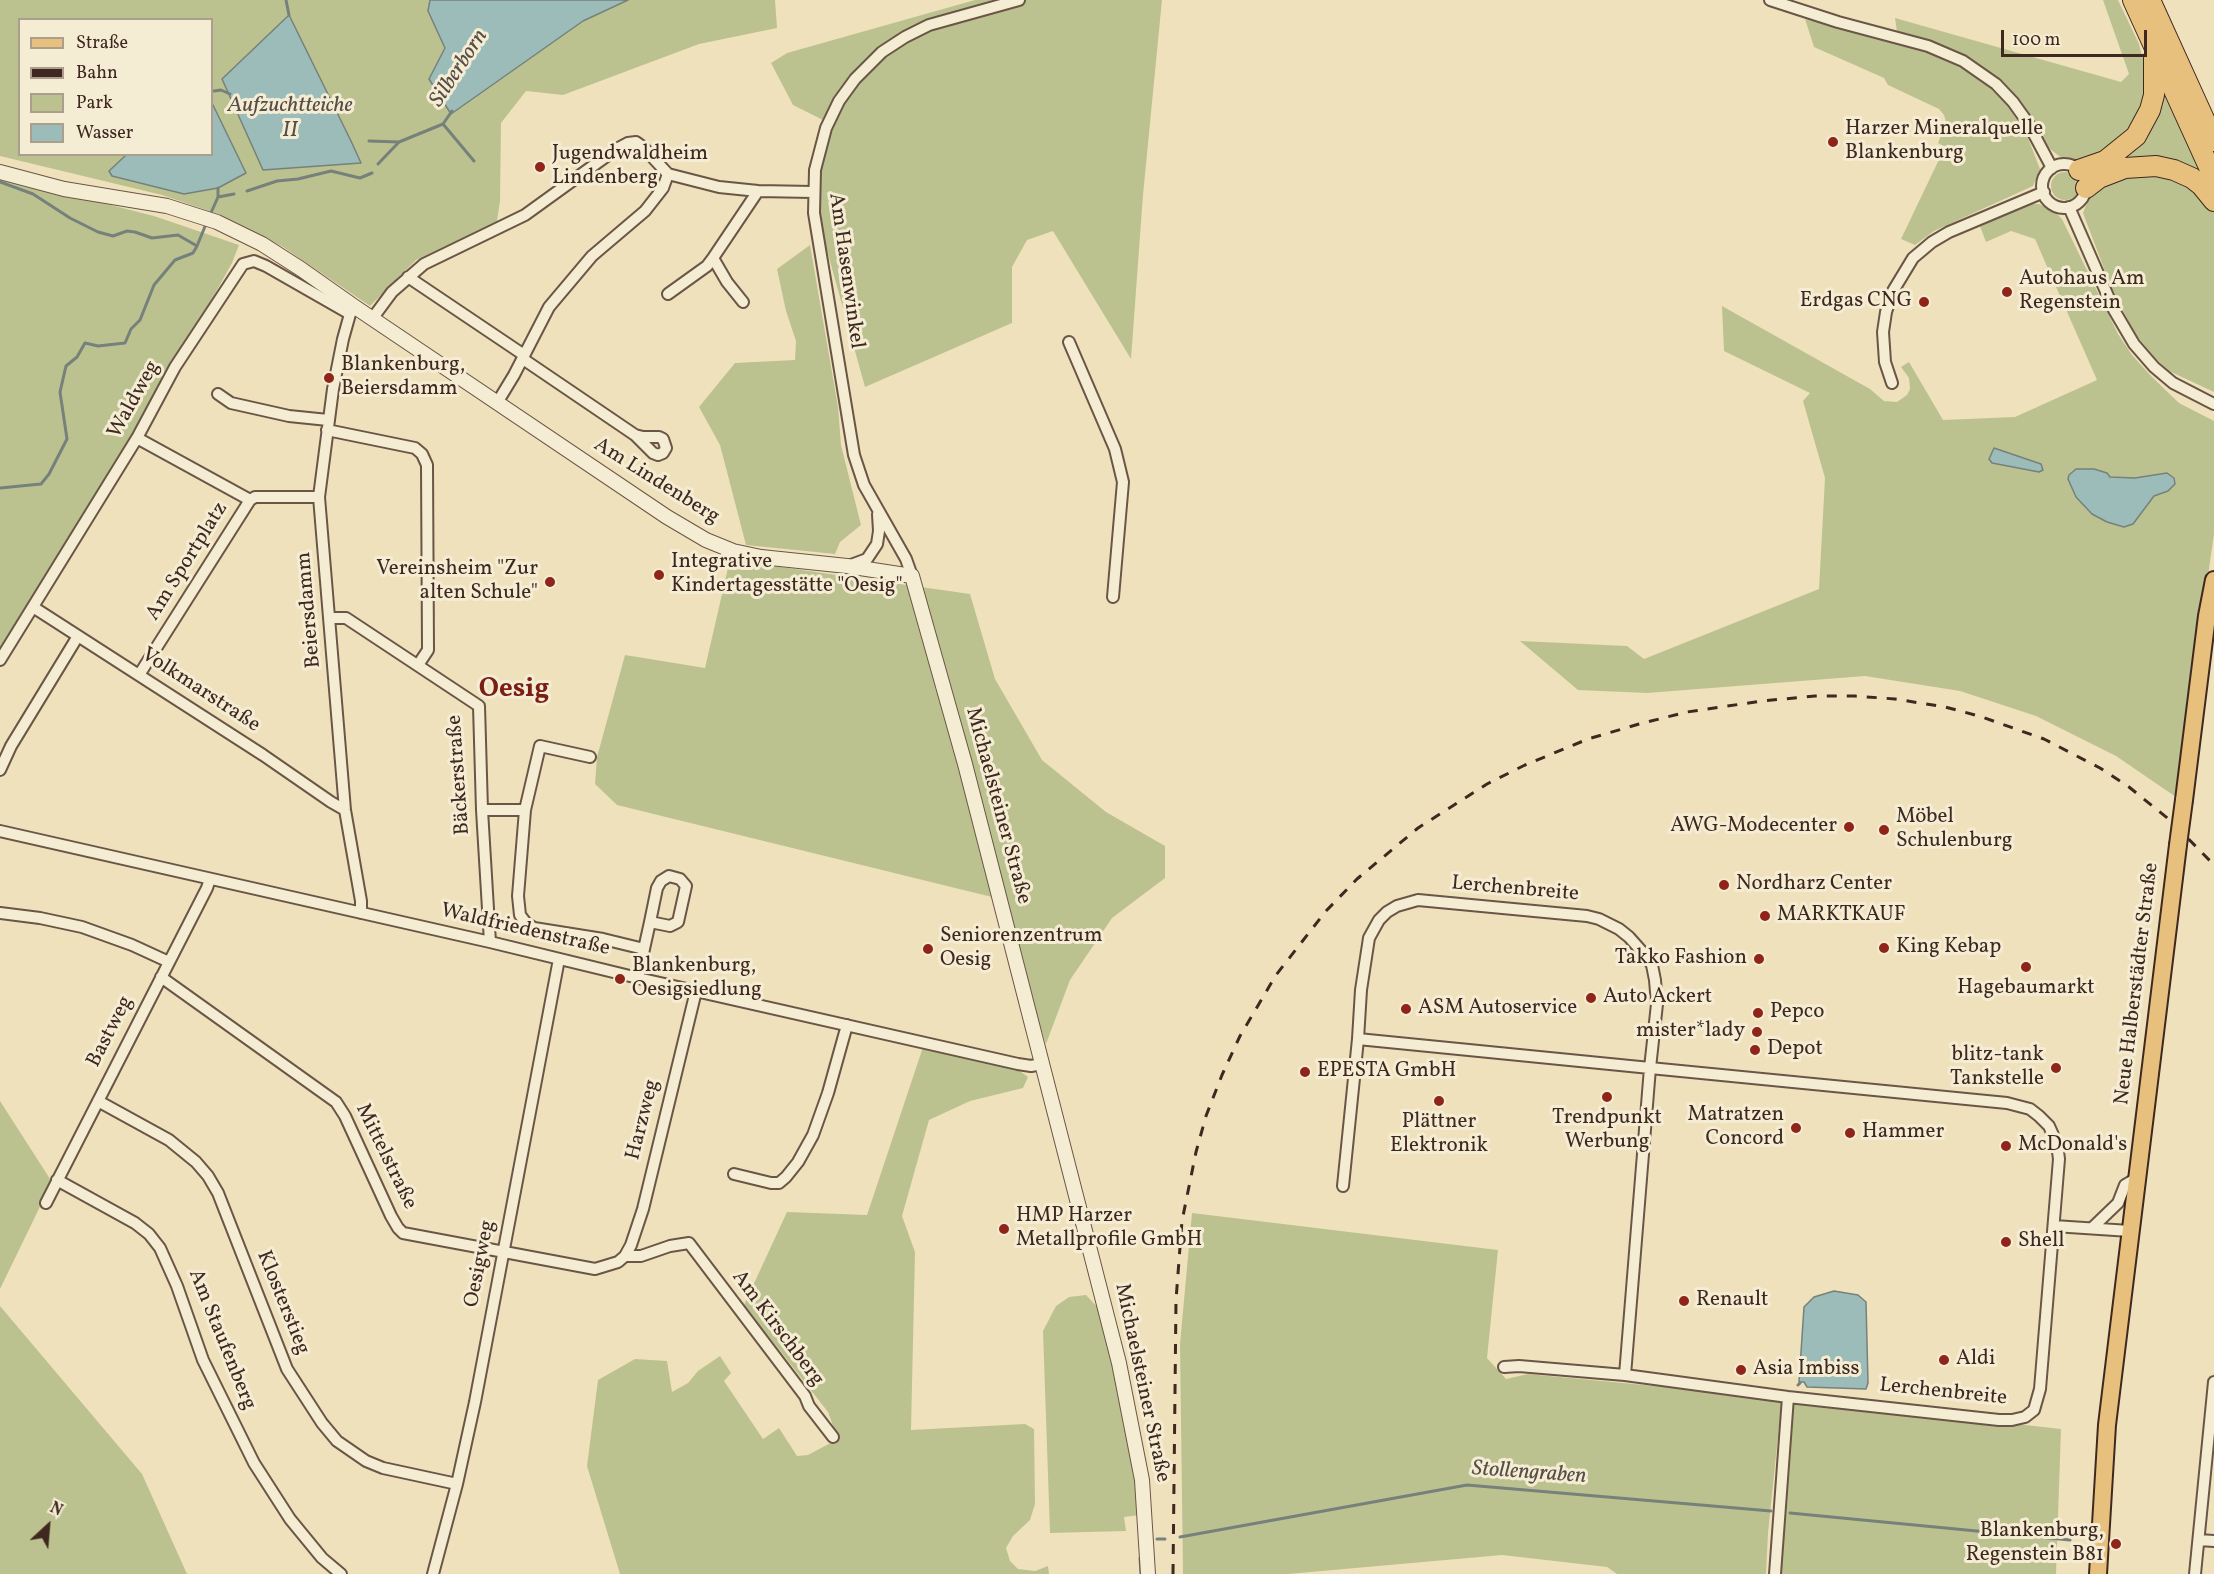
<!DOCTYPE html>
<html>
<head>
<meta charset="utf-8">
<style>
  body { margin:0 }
  #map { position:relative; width:2214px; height:1574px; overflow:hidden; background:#f0e1bd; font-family:Vollkorn,serif }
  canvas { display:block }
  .legend { position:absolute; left:18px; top:18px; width:195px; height:138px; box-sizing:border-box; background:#f5ecd4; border:2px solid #ac9e8c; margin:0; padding:8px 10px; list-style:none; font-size:18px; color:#3e281f }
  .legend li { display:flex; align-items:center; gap:12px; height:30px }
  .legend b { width:30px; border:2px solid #ac9e8c }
  .north { position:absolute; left:18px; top:1496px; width:60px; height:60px; -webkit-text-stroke:4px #f5ecd4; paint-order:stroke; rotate:26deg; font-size:16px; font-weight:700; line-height:24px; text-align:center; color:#3e281f }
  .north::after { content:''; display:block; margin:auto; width:21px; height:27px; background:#3e281f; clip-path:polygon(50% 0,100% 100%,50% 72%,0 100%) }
  .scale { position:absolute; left:2001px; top:30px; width:146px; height:27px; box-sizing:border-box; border:3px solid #3e281f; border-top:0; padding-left:8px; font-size:18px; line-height:21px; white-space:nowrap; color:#3e281f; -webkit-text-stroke:4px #f5ecd4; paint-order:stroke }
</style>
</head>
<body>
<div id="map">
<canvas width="2214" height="1574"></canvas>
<ul class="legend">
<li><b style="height:8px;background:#e8c07e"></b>Straße</li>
<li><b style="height:8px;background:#3e281f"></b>Bahn</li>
<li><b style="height:16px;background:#bcc28f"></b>Park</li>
<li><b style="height:16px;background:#9cbcb9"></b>Wasser</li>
</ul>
<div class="north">N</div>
<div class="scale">100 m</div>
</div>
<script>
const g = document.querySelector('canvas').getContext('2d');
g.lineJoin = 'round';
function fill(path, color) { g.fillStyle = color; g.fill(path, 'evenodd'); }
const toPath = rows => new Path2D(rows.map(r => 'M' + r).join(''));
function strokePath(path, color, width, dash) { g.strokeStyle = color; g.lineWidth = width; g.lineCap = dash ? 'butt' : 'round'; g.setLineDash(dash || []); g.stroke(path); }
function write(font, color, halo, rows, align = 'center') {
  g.font = font + ' Vollkorn,serif'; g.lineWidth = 6; g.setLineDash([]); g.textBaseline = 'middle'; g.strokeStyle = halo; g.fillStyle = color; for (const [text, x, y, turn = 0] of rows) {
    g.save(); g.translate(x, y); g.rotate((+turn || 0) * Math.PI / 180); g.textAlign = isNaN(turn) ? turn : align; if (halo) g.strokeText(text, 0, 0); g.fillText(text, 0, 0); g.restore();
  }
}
fill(toPath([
  [0,0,430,0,428,11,445,48,429,79,583,21,628,0,775,0,777,28,699,44,563,95,526,91,501,123,500,201,497,221,416,260,370,306,283,247,221,215,162,195,0,156],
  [288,15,351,141,361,163,263,170,276,28],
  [20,20,212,20,212,103,246,173,218,188,122,159,126,154,20,154],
  [975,0,1162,0,1143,195,1131,359,1053,231,1027,240,1012,267,1012,323,865,387,823,236,819,193,821,168,825,146,833,125,793,105,771,63,787,53],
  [2103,0,2118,0,2139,44,2149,81,2139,121,2113,149,2080,163,2063,159,2050,149,2030,115,2009,88,1994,75,1971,59,1953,50,1897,32,1895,18,2121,82,2129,74],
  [1805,19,1922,50,1978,76,2005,102,2026,133,2040,169,2033,186,1934,231,1915,245,1901,239,1945,147,1938,143,1946,122,1944,115,1939,109,1888,85,1884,78,1814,47],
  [2161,88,2203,177,2121,164,2125,153],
  '2051 186a14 14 0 1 1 28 0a14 14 0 1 1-28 0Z',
  [2124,173,2180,176,2214,206,2214,392,2169,371,2156,359,2135,334,2111,287,2083,213,2092,190],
  [0,177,154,216,239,245,232,263,122,460,0,657],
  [2030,204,2039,204,2055,212,2062,219,2118,334,2132,355,2152,377,2179,403,2214,421,2214,534,2176,797,2116,756,2036,716,1960,691,1865,676,1647,693,1578,690,1520,641,1627,646,1644,659,1819,589,1825,478,1803,401,1810,393,1724,351,1722,306,1870,389,1884,401,1897,402,1907,395,1910,389,1909,378,1901,367,1909,362,1943,420,2015,417,2097,380,2035,239,2011,231,1986,242,1980,226],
  [810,245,838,407,841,445,861,525,840,542,835,554,746,545,720,445,699,407,735,363,795,360,796,341,786,311,777,269],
  [731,555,774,566,970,594,995,679,1042,760,1106,812,1165,846,1165,878,1112,918,1070,980,1046,1044,1002,907,992,897,617,805,595,784,597,757,625,655,705,668],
  [923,1047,1009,1067,1020,1071,1028,1077,1023,1088,970,1101,929,1120,902,1216,915,1252,911,1430,1025,1424,1034,1429,1035,1504,1030,1520,1013,1536,1006,1548,1010,1561,1018,1569,1035,1571,1048,1566,1049,1574,620,1574,587,1466,598,1380,635,1359,667,1361,672,1392,688,1383,698,1371,720,1356,731,1373,724,1381,763,1439,779,1428,797,1456,808,1455,838,1439,828,1412,744,1305,787,1212,867,1215],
  [0,1101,52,1182,0,1289],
  [1192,1213,1498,1250,1487,1358,1506,1379,1528,1374,1782,1398,1768,1533,1766,1574,1617,1574,1607,1567,1502,1555,1288,1574,1183,1574,1180,1344],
  [1086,1295,1099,1309,1113,1358,1128,1437,1140,1515,1124,1517,1126,1531,1050,1533,1043,1331,1056,1306,1069,1297],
  [0,1306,142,1474,187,1574,0,1574],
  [1792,1399,2061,1429,2056,1574,1781,1574]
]), '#bcc28f');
const water = toPath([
  [430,0,628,0,583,21,451,114,429,79,445,48,428,11,430,0],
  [289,15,351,141,361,163,263,170,222,79,289,15],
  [212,103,246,173,218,188,184,194,112,176,109,171,126,155,212,154,212,103],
  [1994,448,2041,464,2043,470,2039,472,1992,463,1989,459,1994,448],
  [2076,469,2094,469,2107,473,2110,477,2135,478,2167,473,2174,478,2175,484,2168,491,2154,496,2133,524,2124,527,2107,522,2092,514,2076,497,2068,479,2069,475,2076,469],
  [1834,1291,1858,1295,1866,1302,1868,1383,1866,1389,1807,1387,1804,1382,1799,1382,1804,1307,1814,1297,1834,1291]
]);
fill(water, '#9cbcb9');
strokePath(water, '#76817b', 1.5);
strokePath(toPath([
  [286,0,289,15],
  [214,91,221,90,230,94],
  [443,124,474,161],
  [369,141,399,142],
  [378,164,399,142,443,124,452,111],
  [0,182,33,194,70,218,98,232,113,236,127,231,135,232,152,238,178,235,197,246],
  [247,191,277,181,298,179,331,171,360,178,372,173],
  [218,197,234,194],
  [210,215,218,197,218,188],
  [0,488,41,484,49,474,67,439,60,392,66,366,77,357,85,343,98,346,125,343,131,329,140,320,154,285,175,260,193,253,197,246,206,224],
  [1798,1385,1800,1383],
  [1790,1513,2070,1540],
  [1180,1537,1467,1485,1771,1511],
  [1157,1539,1165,1539],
  [1140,1558,1141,1574]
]), '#76817b', 3);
const minor = toPath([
  [1770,0,1838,22,1928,46,1963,61,1996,84,2013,102,2028,123,2052,168],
  '2042 186a22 22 0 1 1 44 0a22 22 0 1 1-44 0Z',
  [2069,207,2114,310,2134,344,2154,367,2173,383,2214,404],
  [408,277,524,355],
  [668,294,707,266,713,258],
  [743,302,727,282,713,258,758,191],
  [355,307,350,314,343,339,333,389,319,497,345,810,361,901,361,913],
  [372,319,392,292,424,264,525,215,615,150,628,143,636,142,643,147,668,174,719,187,758,191,813,192],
  [1069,342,1115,449,1123,482,1113,597],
  [523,359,635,435,653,453,658,455,663,453,666,448,663,439,659,437,643,437,635,435],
  [1892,383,1885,362,1883,332,1886,312,1893,291,1913,258,1932,242,1949,232,2044,192],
  [218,394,231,403,289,416,328,420],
  [497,403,514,375,549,307,592,256,645,211,663,188,668,174],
  [327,430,415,448,422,454,427,465,428,650,418,665],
  [137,438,250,500],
  [851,565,867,559,877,544,879,531,878,514],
  [912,576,906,559,864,485,854,455,814,213,815,170,826,128,839,101,855,79,882,52,905,37,929,25,1019,0],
  [33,607,263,755,331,802,345,810],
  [330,618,346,618,479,706,482,810,490,942],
  [0,660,137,438,175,367,243,264,254,261,266,266,350,314],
  [139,675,250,500,255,497,319,497],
  [0,770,11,746,78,636],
  [482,810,525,810,540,746,590,757],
  [525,810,518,896,520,915,526,923,534,928,603,939,644,949,638,978],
  [0,831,490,942,638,978,1018,1064,1031,1066,1042,1064],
  [1418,900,1587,916,1599,919,1619,929,1629,937,1645,955,1652,965,1655,980,1657,1004,1650,1068,1358,1039,1361,990,1369,938,1379,920,1387,912,1397,906,1418,900],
  [0,913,40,918,82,927,132,945,169,962],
  [644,949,650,922,657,888,661,881,669,876,680,879,686,886,678,922,670,926,650,922],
  [161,977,336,1102,345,1116,391,1216,398,1228,403,1233,595,1269,618,1262,625,1256,631,1245,643,1209,696,991],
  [1650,1068,2007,1103,2030,1109,2039,1116,2049,1126,2057,1144,2059,1159,2040,1389,2034,1410,2025,1417,2012,1420,1999,1420,1788,1397,1625,1375,1650,1068],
  [98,1101,169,1140,196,1162,208,1176,218,1193,287,1369,322,1423,337,1441,366,1461,383,1468,457,1484],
  [734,1174,771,1183,779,1183,786,1177,798,1162,813,1135,828,1093,847,1025],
  [57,1180,135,1223,149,1234,160,1248,177,1286,203,1360,254,1463,290,1519,322,1558,341,1574],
  [1343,1186,1358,1039],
  [46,1203,207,888,210,879],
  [2054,1226,2130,1231],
  [2092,1228,2118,1203,2125,1185,2137,1178],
  [625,1256,641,1256,670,1246,689,1243,805,1396,809,1406,833,1437],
  [1504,1367,1519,1366,1625,1375],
  [2199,1540,2214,1541],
  [433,1574,457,1484,475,1402,559,959],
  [1775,1574,1788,1397],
  [2195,1574,2214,1382]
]);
const tertiary = toPath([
  [0,172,64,189,167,206,217,222,262,244,301,269,355,307,667,517,706,540,733,551,761,557,847,566,912,576,965,764,1119,1363,1142,1480,1148,1574]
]);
const primary = toPath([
  [2184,800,2207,616,2214,580],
  [2098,1574,2107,1425,2178,845]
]);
const motorway = toPath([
  [2133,0,2214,178],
  [2150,0,2214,141],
  [2079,170,2105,161,2136,136,2150,110,2154,95,2154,58],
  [2086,188,2099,178,2125,168,2156,166,2174,170,2192,178,2201,185,2214,201]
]);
strokePath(minor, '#6a5646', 14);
strokePath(tertiary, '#6a5646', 16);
strokePath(primary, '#3e281f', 20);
strokePath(motorway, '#3e281f', 22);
strokePath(minor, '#f5ecd4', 10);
strokePath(tertiary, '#f5ecd4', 14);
strokePath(primary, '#e8c07e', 16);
strokePath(motorway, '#e8c07e', 20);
strokePath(toPath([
  [1173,1574,1176,1300,1182,1221,1196,1152,1206,1116,1222,1075,1240,1036,1276,975,1326,911,1357,879,1418,828,1487,784,1525,765,1588,739,1639,724,1687,712,1762,701,1815,696,1855,696,1895,699,1945,707,1979,716,2044,739,2100,768,2129,787,2171,821,2214,865]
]), '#3e281f', 3, [10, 10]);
const primaryBridge = toPath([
  [2178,845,2184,800]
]);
strokePath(primaryBridge, '#3e281f', 20, []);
strokePath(primaryBridge, '#e8c07e', 16);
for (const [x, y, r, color] of [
  [1833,142,6,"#8f2418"],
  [540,167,6,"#8f2418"],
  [2007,292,6,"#8f2418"],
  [1924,302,6,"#8f2418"],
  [329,378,6,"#8f2418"],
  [659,575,6,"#8f2418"],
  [550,582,6,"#8f2418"],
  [1849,827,6,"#8f2418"],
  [1884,830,6,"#8f2418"],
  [1724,885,6,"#8f2418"],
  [1765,916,6,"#8f2418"],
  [1884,948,6,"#8f2418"],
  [928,949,6,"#8f2418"],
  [1759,959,6,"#8f2418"],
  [2026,967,6,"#8f2418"],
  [620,979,6,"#8f2418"],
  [1591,998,6,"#8f2418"],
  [1406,1009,6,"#8f2418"],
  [1758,1013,6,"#8f2418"],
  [1757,1032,6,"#8f2418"],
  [1755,1050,6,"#8f2418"],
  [2056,1068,6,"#8f2418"],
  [1305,1072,6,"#8f2418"],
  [1607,1097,6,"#8f2418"],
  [1439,1101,6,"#8f2418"],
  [1796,1128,6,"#8f2418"],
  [1850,1133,6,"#8f2418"],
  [2006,1146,6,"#8f2418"],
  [1004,1229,6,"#8f2418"],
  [2006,1242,6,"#8f2418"],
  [1684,1301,6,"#8f2418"],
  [1944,1360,6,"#8f2418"],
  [1741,1370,6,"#8f2418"],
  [2116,1544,6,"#8f2418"]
]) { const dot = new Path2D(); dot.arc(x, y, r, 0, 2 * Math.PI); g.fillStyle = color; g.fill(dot); strokePath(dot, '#f5ecd4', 2); }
write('21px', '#3e281f', '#f5ecd4', [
  ["Harzer Mineralquelle",1845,130],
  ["Blankenburg",1845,154],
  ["Jugendwaldheim",552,155],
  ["Lindenberg",552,179],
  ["Autohaus Am",2019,280],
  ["Regenstein",2019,304],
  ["Erdgas CNG",1912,302,"right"],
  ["Blankenburg,",341,366],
  ["Beiersdamm",341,390],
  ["Integrative",671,563],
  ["Kindertagesstätte \"Oesig\"",671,587],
  ["Vereinsheim \"Zur",538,570,"right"],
  ["alten Schule\"",538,594,"right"],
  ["Möbel",1896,818],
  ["Schulenburg",1896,842],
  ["AWG-Modecenter",1837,827,"right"],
  ["Nordharz Center",1736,885],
  ["MARKTKAUF",1777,916],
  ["Seniorenzentrum",940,937],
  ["Oesig",940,961],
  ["King Kebap",1896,948],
  ["Takko Fashion",1747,959,"right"],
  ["Blankenburg,",632,967],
  ["Oesigsiedlung",632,991],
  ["Hagebaumarkt",2026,989,"center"],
  ["Auto Ackert",1603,998],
  ["ASM Autoservice",1418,1009],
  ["Pepco",1770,1013],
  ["mister*lady",1745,1032,"right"],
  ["Depot",1767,1050],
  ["blitz-tank",2044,1056,"right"],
  ["Tankstelle",2044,1080,"right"],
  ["EPESTA GmbH",1317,1072],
  ["Matratzen",1784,1116,"right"],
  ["Concord",1784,1140,"right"],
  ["Trendpunkt",1607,1119,"center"],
  ["Werbung",1607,1143,"center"],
  ["Plättner",1439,1123,"center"],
  ["Elektronik",1439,1147,"center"],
  ["Hammer",1862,1133],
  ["McDonald's",2018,1146],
  ["HMP Harzer",1016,1217],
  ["Metallprofile GmbH",1016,1241],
  ["Shell",2018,1242],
  ["Renault",1696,1301],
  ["Aldi",1956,1360],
  ["Asia Imbiss",1753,1370],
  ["Blankenburg,",2104,1532,"right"],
  ["Regenstein B81",2104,1556,"right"]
], 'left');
write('21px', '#3e281f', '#f5ecd4', [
  ["Am Hasenwinkel",845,271,82],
  ["Waldweg",135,400,-61],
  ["Am Lindenberg",656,482,32],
  ["Am Sportplatz",188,562,-58],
  ["Beiersdamm",310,610,-95],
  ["Volkmarstraße",200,691,33],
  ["Bäckerstraße",460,775,-94],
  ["Michaelsteiner Straße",997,806,75],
  ["Lerchenbreite",1515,890,5],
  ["Waldfriedenstraße",525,931,13],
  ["Neue Halberstädter Straße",2138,984,-83],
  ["Bastweg",111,1032,-63],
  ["Harzweg",644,1120,-76],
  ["Mittelstraße",385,1157,64],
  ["Oesigweg",481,1264,-79],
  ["Klosterstieg",282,1303,68],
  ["Am Kirschberg",777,1329,53],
  ["Am Staufenberg",221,1340,68],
  ["Michaelsteiner Straße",1141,1383,78],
  ["Lerchenbreite",1943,1393,6]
]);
write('italic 22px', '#564d46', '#f5ecd4', [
  ["Silberborn",460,69,-57],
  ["Aufzuchtteiche",290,107],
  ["II",290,132],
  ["Stollengraben",1529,1474,4]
]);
write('bold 27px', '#7a1f14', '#f5ecd4', [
  ["Oesig",514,691]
]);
</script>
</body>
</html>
